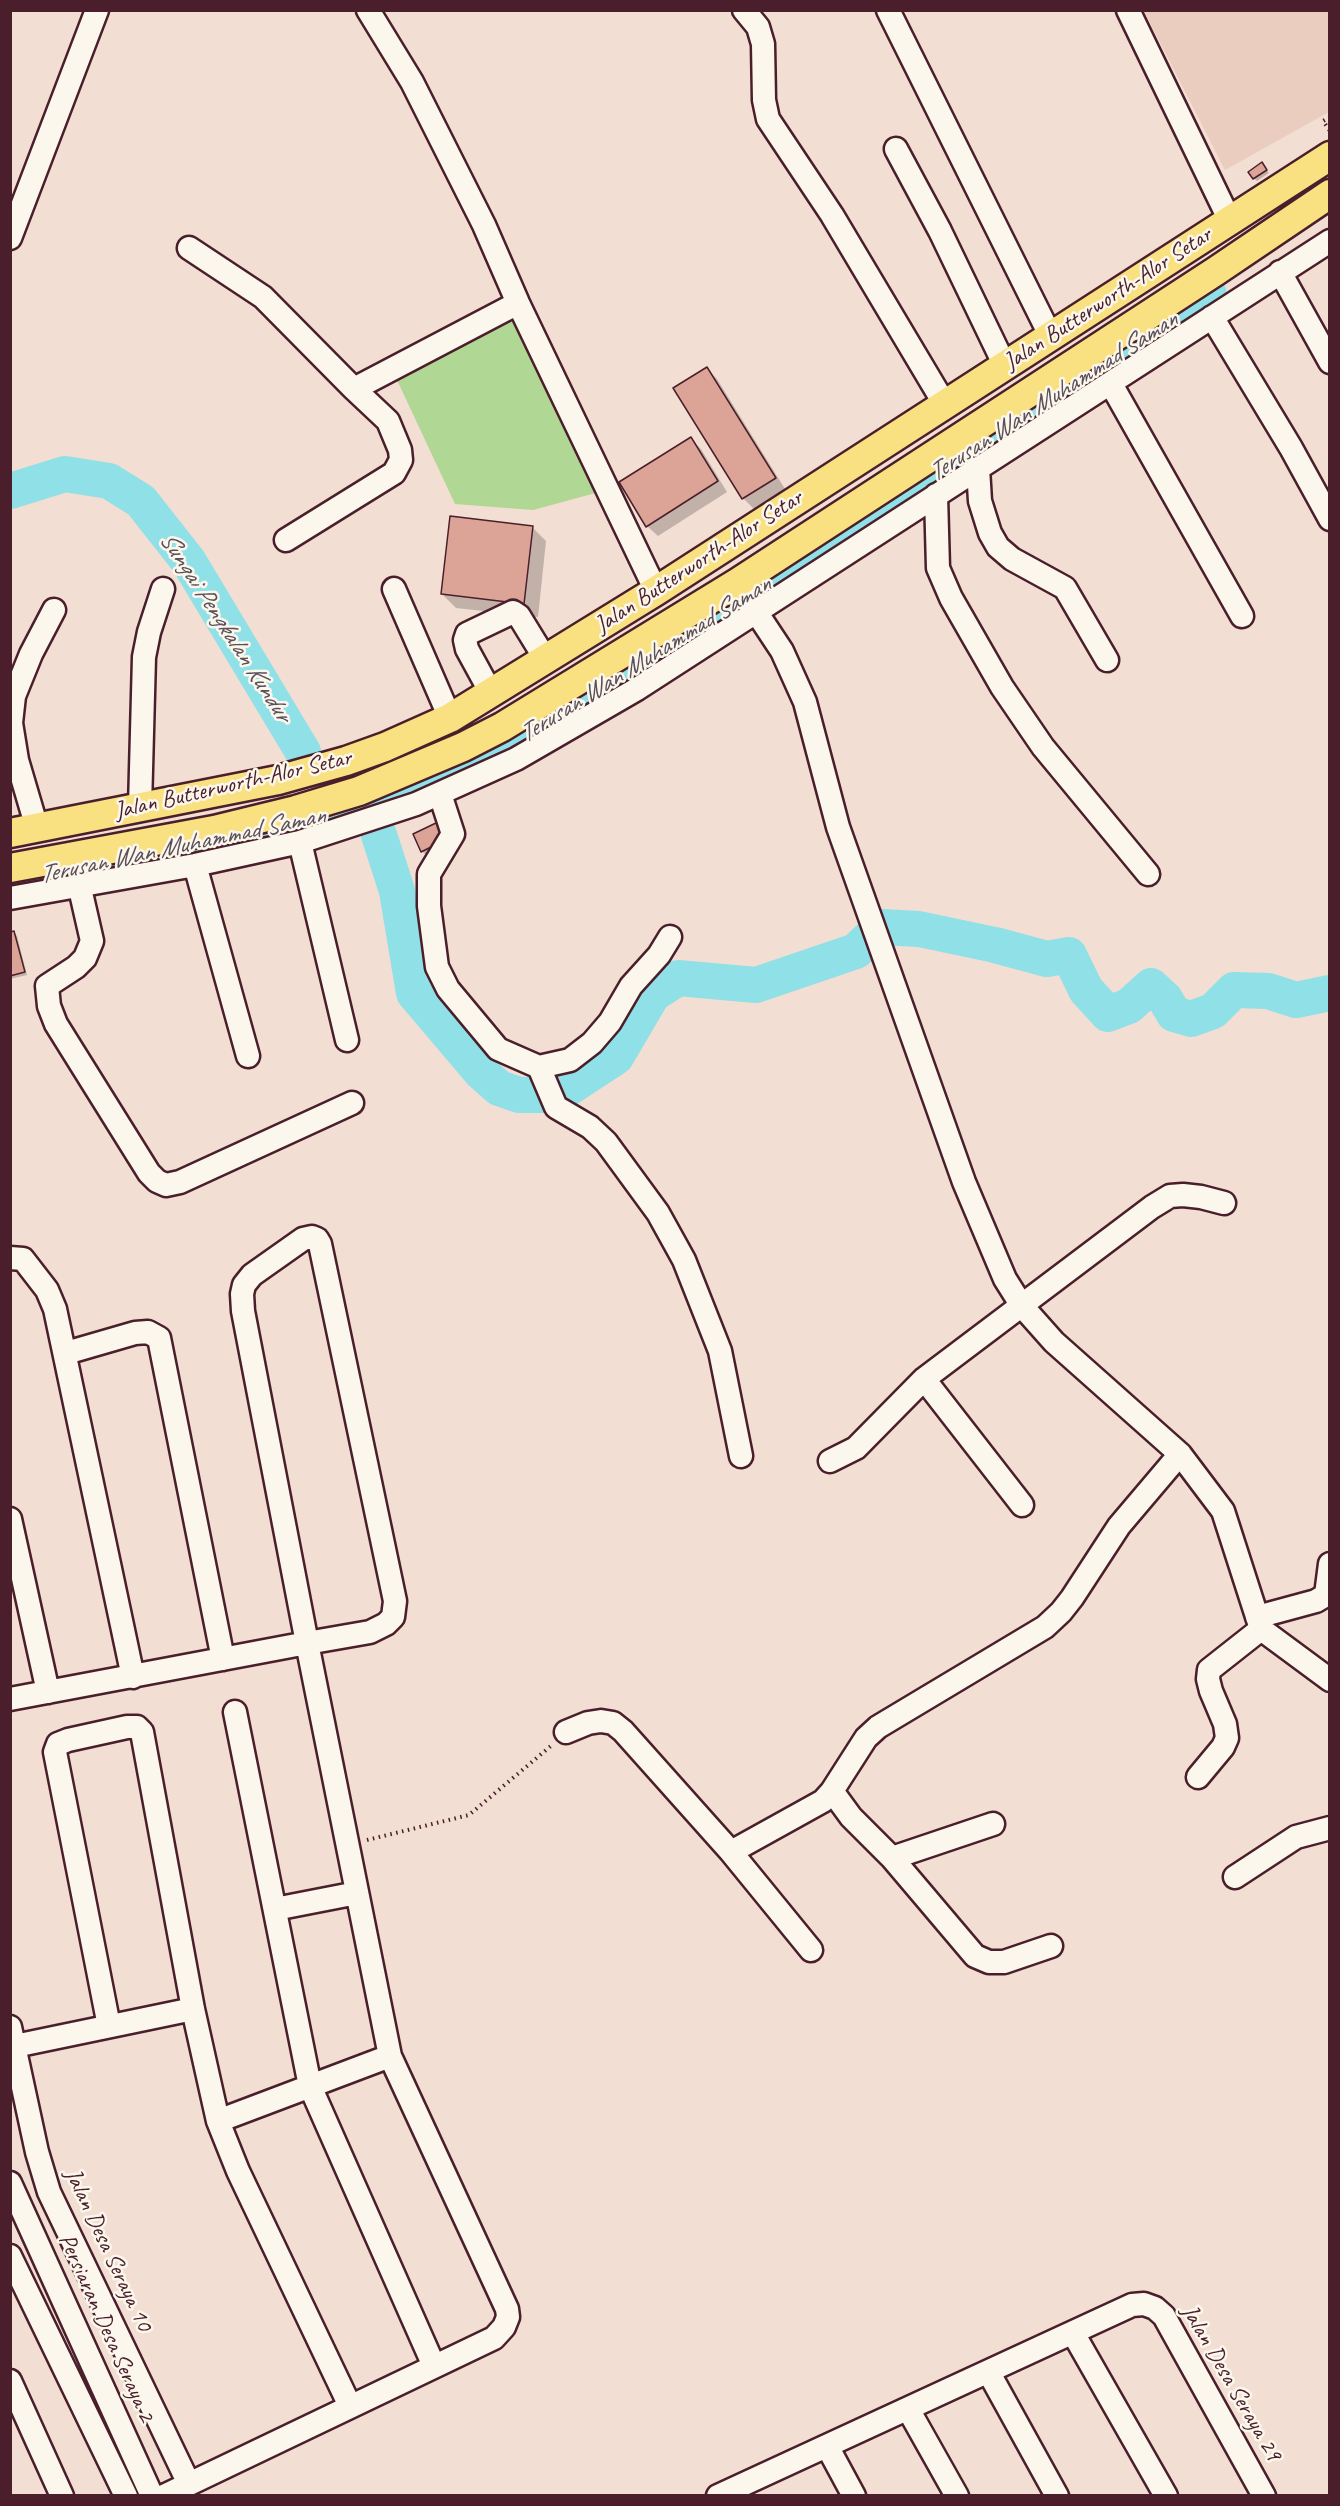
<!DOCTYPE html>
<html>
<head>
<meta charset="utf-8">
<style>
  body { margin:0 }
  #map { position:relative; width:1340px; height:2506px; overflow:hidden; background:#f2ded2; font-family:Caveat,sans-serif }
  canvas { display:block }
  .frame { position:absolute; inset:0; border:12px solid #4a1f2b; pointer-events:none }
</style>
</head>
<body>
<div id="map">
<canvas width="1340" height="2506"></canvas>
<div class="frame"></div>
</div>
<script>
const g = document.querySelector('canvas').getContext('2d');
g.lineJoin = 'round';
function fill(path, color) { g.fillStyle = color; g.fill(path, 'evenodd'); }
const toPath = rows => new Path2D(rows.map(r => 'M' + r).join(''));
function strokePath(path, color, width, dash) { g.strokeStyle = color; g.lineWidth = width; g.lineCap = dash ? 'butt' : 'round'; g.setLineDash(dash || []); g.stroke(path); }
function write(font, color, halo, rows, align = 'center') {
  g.font = font + ' Caveat,sans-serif'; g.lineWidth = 5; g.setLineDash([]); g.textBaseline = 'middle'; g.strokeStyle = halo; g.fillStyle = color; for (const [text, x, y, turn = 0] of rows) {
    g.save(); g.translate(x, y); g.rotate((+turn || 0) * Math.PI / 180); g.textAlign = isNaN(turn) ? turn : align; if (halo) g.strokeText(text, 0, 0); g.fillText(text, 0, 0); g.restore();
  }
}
fill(toPath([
  [1144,11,1329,11,1329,112,1225,170]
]), '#ebcdc0');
fill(toPath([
  [520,314,603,491,533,510,455,504,397,380]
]), '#b0d793');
fill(toPath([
  [1262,164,1269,173,1257,181,1254,178],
  [707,369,717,379,785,489,754,509,743,498,675,389],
  [691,439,701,449,727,492,658,536,647,526],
  [532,527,546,541,538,617,456,608,442,594],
  [445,830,429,858,422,851],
  [14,933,17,936,27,975,10,979,10,934]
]), '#0003');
strokePath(toPath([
  [197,847,287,829,400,793,462,768,522,740,1216,292],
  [10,883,149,856]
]), '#8fe0e7', 21);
strokePath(toPath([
  [10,491,65,474,109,481,141,501,189,562,303,752],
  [379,835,397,891,414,993,481,1072,499,1088,519,1095,558,1095,616,1057,653,994,678,978,756,985,856,951,881,927,919,929,995,945,1047,959,1069,955,1086,990,1108,1014,1129,1006,1151,986,1165,999,1174,1014,1191,1019,1213,1011,1234,990,1268,991,1296,1000,1330,993]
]), '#8fe0e7', 36);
const building = toPath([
  [1262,162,1267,170,1253,179,1248,172,1262,162],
  [707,367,776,478,742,499,673,388,707,367],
  [691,437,718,481,646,527,619,482,691,437],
  [450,516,533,526,524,604,441,594,450,516],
  [438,822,447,839,421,852,413,834,438,822],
  [14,931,25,972,10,976,10,932,14,931]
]);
fill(building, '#dca497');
strokePath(building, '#4a1f2b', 1.5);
const minor = toPath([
  [368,10,412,82,484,225,518,303,656,591],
  [744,10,758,27,763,44,764,100,768,119,832,215,944,403],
  [888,10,1051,337],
  [1128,10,1230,221],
  [896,149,940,231,1005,366],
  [10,238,97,10],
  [189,248,263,297,354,389,518,303],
  [1280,272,1330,362],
  [1212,317,1291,448,1330,519],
  [1111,384,1242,616],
  [978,468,980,501,990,533,998,547,1012,559,1065,588,1107,660],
  [936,495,938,568,951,598,1002,687,1043,747,1148,874],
  [286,540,394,473,401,460,400,450,388,421,354,389],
  [737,583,782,651,805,702,838,827,964,1182,1005,1279,1022,1306,1054,1342,1180,1454,1223,1511,1261,1629,1330,1680],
  [394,589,450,718],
  [491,693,467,649,465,640,467,634,513,612,519,616,546,660],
  [440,794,453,834,429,874,429,906,437,967,448,989,498,1049,539,1067,570,1060,592,1043,610,1022,631,986,659,955,670,937],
  [140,807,144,657,149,632,163,589],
  [37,828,17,760,11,723,14,696,31,654,54,610],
  [300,842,347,1040],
  [195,865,248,1056],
  [79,884,92,941,85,958,76,967,47,986,49,1006,56,1024,149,1173,157,1181,166,1185,180,1182,352,1103],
  [10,898,195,865,300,842,416,804,516,759,637,689,1330,241],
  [539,1067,556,1107,590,1127,606,1142,658,1213,684,1260,720,1351,741,1456],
  [10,1258,23,1259,47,1290,55,1309,133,1677],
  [66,1353,135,1333,148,1332,159,1338,223,1659],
  [924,1379,1022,1505],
  [830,1461,856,1448,924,1379,1152,1207,1170,1196,1183,1195,1201,1197,1224,1203],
  [10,1519,48,1692],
  [1257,1617,1316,1601,1326,1595,1330,1564],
  [10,1699,307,1643,370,1632,386,1624,393,1617,395,1601,320,1244,317,1239,312,1237,303,1239,252,1275,244,1285,242,1294,243,1311,307,1643,390,2056,507,2309,508,2317,504,2327,494,2338,164,2496],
  [235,1712,310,2086,434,2366],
  [566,1732,588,1723,601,1721,613,1723,623,1731,731,1852,811,1950],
  [1198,1777,1223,1747,1227,1738,1225,1724,1211,1691,1208,1679,1209,1670,1261,1629],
  [832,1791,851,1817,892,1858,975,1956,989,1962,1004,1962,1051,1946],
  [731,1852,823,1801,832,1791,866,1738,878,1727,1045,1627,1061,1612,1072,1598,1119,1526,1180,1454],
  [892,1858,993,1824],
  [1235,1877,1296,1837,1330,1828],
  [275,1909,357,1893],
  [109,2026,55,1752,58,1744,68,1740,127,1727,137,1727,142,1732,193,2009,218,2121,238,2171,350,2406],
  [10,2027,37,2152,49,2192,189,2484],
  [10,2047,193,2009],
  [218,2121,390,2056],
  [10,2183,152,2496],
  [10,2256,126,2496],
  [1073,2333,1166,2496],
  [989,2373,1057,2496],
  [10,2381,62,2496],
  [908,2409,957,2496],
  [827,2446,854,2496],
  [718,2496,1132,2305,1144,2304,1155,2308,1164,2316,1264,2496]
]);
const major = toPath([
  [10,833,278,780,346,761,385,747,450,718,656,591,1330,156],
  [10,868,214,830,296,810,359,791,463,747,502,727,737,583,1216,271,1330,194]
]);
strokePath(minor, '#4a1f2b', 27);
strokePath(major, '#4a1f2b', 33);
strokePath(toPath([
  [1330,117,1323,121,1330,131],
  [367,1840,469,1815,552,1745]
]), '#4a1f2b', 4, [1.5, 4.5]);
strokePath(minor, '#fbf7ec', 22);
strokePath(major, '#f9e181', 28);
write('24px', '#4a1f2b', '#fbf7ec', [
  ["Jalan Butterworth-Alor Setar",1108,299,-33],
  ["Jalan Butterworth-Alor Setar",699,562,-33],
  ["Jalan Butterworth-Alor Setar",233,785,-13],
  ["Jalan Desa Seraya 10",108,2250,65],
  ["Persiaran Desa Seraya 2",106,2328,66],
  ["Jalan Desa Seraya 29",1231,2383,60]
]);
write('italic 26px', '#5b4f5a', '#fbf7ec', [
  ["Terusan Wan Muhammad Saman",1053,397,-33],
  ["Sungai Pengkalan Kundur",225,627,57],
  ["Terusan Wan Muhammad Saman",645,660,-32],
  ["Terusan Wan Muhammad Saman",182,846,-12]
]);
</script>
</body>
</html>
